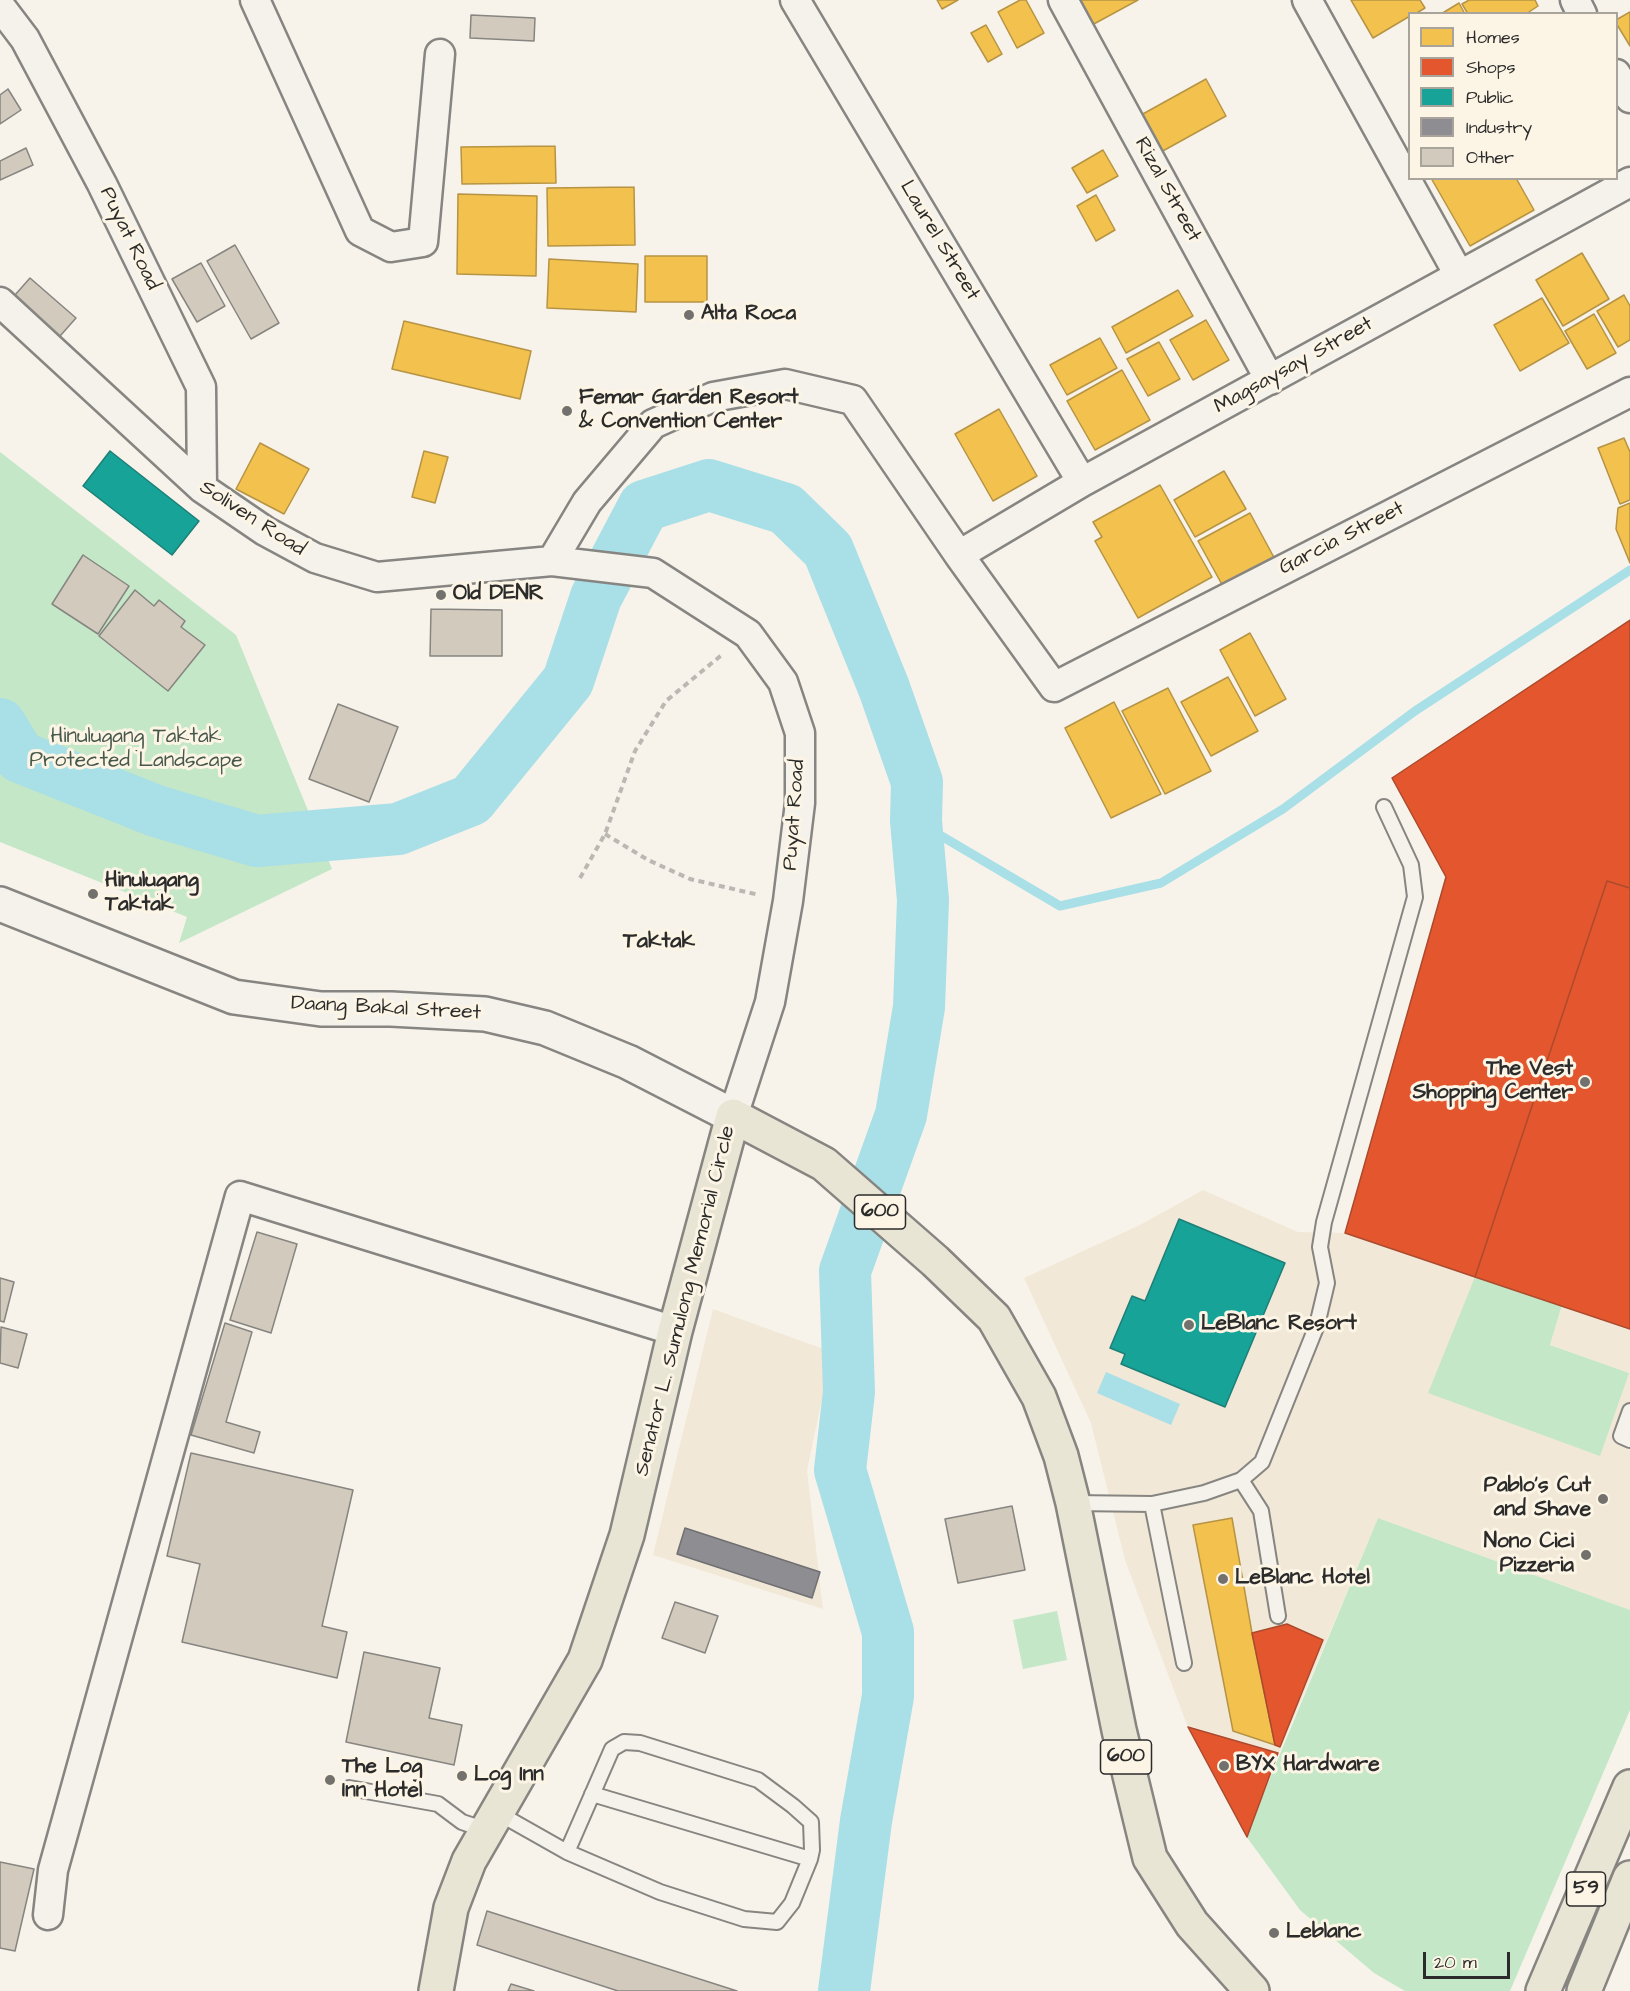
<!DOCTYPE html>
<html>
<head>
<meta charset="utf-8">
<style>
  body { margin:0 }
  #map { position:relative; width:1630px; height:1991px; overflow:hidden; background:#f7f3ea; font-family:"Architects Daughter",sans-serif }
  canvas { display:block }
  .legend { position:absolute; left:1408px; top:12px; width:210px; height:168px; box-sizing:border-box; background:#fcf5e5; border:2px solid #a8a49b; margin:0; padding:8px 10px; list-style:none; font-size:18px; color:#2b2b2b }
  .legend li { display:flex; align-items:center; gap:12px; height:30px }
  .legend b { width:30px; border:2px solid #a8a49b }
  .scale { position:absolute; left:1423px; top:1952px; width:87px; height:27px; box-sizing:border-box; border:3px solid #2b2b2b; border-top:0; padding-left:8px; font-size:18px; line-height:21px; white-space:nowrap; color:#2b2b2b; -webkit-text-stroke:4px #fcf5e5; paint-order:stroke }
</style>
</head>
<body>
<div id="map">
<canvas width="1630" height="1991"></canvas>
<ul class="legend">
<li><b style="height:16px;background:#f2c14e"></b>Homes</li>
<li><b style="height:16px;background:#e4572e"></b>Shops</li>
<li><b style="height:16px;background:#17a398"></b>Public</li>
<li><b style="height:16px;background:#8d8d92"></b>Industry</li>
<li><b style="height:16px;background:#d2cabd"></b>Other</li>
</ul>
<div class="scale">20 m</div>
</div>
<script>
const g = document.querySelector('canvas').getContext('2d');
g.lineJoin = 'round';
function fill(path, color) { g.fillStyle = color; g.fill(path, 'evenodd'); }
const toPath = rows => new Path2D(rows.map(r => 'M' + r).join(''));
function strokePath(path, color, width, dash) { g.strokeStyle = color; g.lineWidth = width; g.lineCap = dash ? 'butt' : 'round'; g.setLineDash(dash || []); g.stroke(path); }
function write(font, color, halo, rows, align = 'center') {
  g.font = font + ' "Architects Daughter",sans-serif'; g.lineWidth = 6; g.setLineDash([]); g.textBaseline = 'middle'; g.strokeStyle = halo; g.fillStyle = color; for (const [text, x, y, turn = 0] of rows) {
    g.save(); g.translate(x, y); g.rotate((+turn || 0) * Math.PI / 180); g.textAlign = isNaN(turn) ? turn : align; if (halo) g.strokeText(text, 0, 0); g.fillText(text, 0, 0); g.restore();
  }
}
fill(toPath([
  [1630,620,1630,1610,1378,1518,1279,1753,1187,1725,1125,1560,1091,1423,1024,1278,1140,1225,1203,1190,1298,1232,1345,1233,1445,877,1392,778],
  [1562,1306,1550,1345,1629,1373,1428,1393],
  [713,1309,832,1352,807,1470,823,1609,653,1555]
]), '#f2e8d7');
fill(toPath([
  [0,452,236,635,332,869,179,943,187,917,0,842],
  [1475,1277,1562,1305,1550,1345,1629,1373,1600,1456,1428,1393],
  [1378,1518,1630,1610,1630,1710,1510,1991,1405,1991,1374,1973,1300,1910,1246,1836],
  [1057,1611,1067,1660,1023,1669,1013,1620]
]), '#c3e7c7');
fill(toPath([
  [1106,1372,1180,1404,1171,1425,1097,1393]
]), '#a9dfe6');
const homes = toPath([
  [937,0,958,0,942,9,937,0],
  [1020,0,1026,0,1044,33,1017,48,998,12,1020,0],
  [1078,0,1138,0,1092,25,1078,0],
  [1351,0,1420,0,1425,8,1415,14,1410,14,1410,16,1373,38,1351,0],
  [1469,0,1535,0,1538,6,1526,14,1468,14,1462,4,1469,0],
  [1459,3,1465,14,1441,14,1459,3],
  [1630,12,1630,46,1616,23,1616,20,1630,12],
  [986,25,1002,54,988,62,971,33,986,25],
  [1206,79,1226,116,1161,152,1141,115,1206,79],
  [555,146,556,183,462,184,461,147,555,146],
  [1103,150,1118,176,1087,193,1072,168,1103,150],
  [1431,178,1516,178,1534,210,1470,246,1431,178],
  [634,187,635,245,548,246,547,188,634,187],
  [458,194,537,196,536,276,457,274,458,194],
  [1096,195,1115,230,1096,241,1077,206,1096,195],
  [1582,253,1609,299,1563,326,1536,280,1582,253],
  [645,256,707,256,707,302,645,302,645,256],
  [549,259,638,264,636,312,547,308,549,259],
  [1178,290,1193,316,1126,353,1112,327,1178,290],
  [1624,295,1630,306,1630,340,1618,347,1597,311,1624,295],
  [1542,298,1569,343,1520,371,1494,325,1542,298],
  [1594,314,1616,353,1587,369,1565,331,1594,314],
  [1206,320,1229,360,1193,380,1170,340,1206,320],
  [404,321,531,351,520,399,392,369,404,321],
  [1100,338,1117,368,1067,395,1050,365,1100,338],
  [1159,342,1180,379,1148,396,1127,359,1159,342],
  [1122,370,1150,420,1095,450,1067,401,1122,370],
  [999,409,1037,476,993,501,955,434,999,409],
  [1624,438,1630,452,1630,500,1620,504,1598,448,1624,438],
  [260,443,309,469,284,514,236,489,260,443],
  [424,451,448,457,435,503,412,497,424,451],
  [1224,471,1246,509,1195,537,1174,500,1224,471],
  [1160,485,1212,577,1138,618,1095,541,1102,537,1093,522,1160,485],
  [1630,503,1630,563,1616,529,1618,508,1630,503],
  [1250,513,1277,563,1225,590,1198,541,1250,513],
  [1250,633,1286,699,1255,716,1220,650,1250,633],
  [1228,677,1258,731,1211,756,1181,702,1228,677],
  [1168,688,1211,771,1165,794,1122,711,1168,688],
  [1114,702,1161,794,1111,818,1065,728,1114,702],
  [1232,1518,1252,1633,1275,1745,1233,1731,1193,1525,1232,1518]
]);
fill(homes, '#f2c14e');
strokePath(homes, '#b69444', 1.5);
const shops = toPath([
  [1630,620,1630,888,1607,881,1475,1277,1345,1233,1446,877,1392,778,1630,620],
  [1607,881,1630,888,1630,1329,1475,1277,1607,881],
  [1287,1624,1323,1640,1280,1747,1275,1745,1252,1633,1287,1624],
  [1188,1727,1278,1753,1247,1837,1188,1727]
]);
fill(shops, '#e4572e');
strokePath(shops, '#ac4a2d', 1.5);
const public = toPath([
  [110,451,199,521,172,555,83,486,110,451],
  [1179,1219,1285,1263,1225,1407,1121,1364,1125,1354,1110,1348,1132,1296,1145,1301,1179,1219]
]);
fill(public, '#17a398');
strokePath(public, '#1d7f77', 1.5);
const industry = toPath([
  [685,1528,820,1572,812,1598,677,1554,685,1528]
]);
fill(industry, '#8d8d92');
strokePath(industry, '#707073', 1.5);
strokePath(toPath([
  [916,821,1060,906,1161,883,1283,809,1415,711,1630,570]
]), '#a9dfe6', 9);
strokePath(toPath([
  [0,724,20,757,156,811,257,841,398,829,471,800,568,681,596,597,644,506,709,485,786,509,828,550,884,688,917,782,916,821,923,900,919,1007,901,1115,845,1271,849,1392,840,1470,888,1632,888,1696,866,1821,844,1991]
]), '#a9dfe6', 52);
const building = toPath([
  [471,15,535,18,534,41,470,38,471,15],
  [8,89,21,110,0,124,0,95,8,89],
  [26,148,33,165,0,180,0,161,26,148],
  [235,245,279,323,251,339,207,261,235,245],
  [201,263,225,306,197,322,172,279,201,263],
  [30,278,76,318,53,344,7,304,30,278],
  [83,555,129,586,98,634,52,604,83,555],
  [135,590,154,606,159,600,185,621,181,627,205,645,168,691,99,636,135,590],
  [431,609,502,610,502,656,430,656,431,609],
  [338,704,398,727,369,802,309,779,338,704],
  [257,1232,297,1244,271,1333,230,1320,257,1232],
  [0,1278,14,1282,4,1322,0,1321,0,1278],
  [225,1323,252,1332,226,1422,260,1432,254,1453,191,1435,225,1323],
  [1,1327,27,1334,18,1368,0,1363,1,1327],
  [191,1453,353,1490,322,1626,347,1632,337,1678,182,1642,200,1564,167,1556,191,1453],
  [1012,1506,1025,1570,958,1583,945,1519,1012,1506],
  [675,1602,718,1616,705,1653,662,1638,675,1602],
  [364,1652,440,1668,429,1718,462,1725,454,1765,346,1742,364,1652],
  [0,1862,34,1869,15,1951,0,1948,0,1862],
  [487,1911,737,1991,618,1991,477,1945,487,1911],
  [511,1984,534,1991,508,1991,511,1984]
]);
fill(building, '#d2cabd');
strokePath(building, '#878581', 1.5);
const service = toPath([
  [1630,1411,1621,1436,1630,1440],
  [1241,1480,1261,1511,1278,1616],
  [1073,1503,1152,1504,1204,1493,1241,1480,1262,1462,1317,1325,1327,1283,1320,1247,1324,1222,1415,897,1411,865,1384,807],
  [1152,1504,1184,1663],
  [349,1788,438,1804,462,1822,486,1830],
  [592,1794,810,1859],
  [498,1813,567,1852,660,1892,744,1919,777,1922,792,1903,810,1859,812,1850,811,1822,793,1806,758,1780,640,1743,624,1742,612,1749,567,1852]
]);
const minor = toPath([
  [255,0,360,231,391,247,423,242,440,54],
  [795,0,1082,482],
  [1063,0,1270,380],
  [1307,0,1459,275],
  [1575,0,1582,14],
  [0,6,25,39,102,184,201,387,202,488],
  [1616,74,1630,98],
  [0,302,202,488,265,531,315,558,377,577,552,561,653,573,748,634,783,682,800,733,800,803,788,901,770,1002,733,1116],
  [959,555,1082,482,1630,182],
  [552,561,587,502,653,424,713,397,785,384,853,400,959,555,1054,687,1630,392],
  [48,1915,53,1870,240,1196,675,1331]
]);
const tertiary = toPath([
  [0,904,234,997,321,1009,391,1009,485,1014,545,1028,628,1062,733,1116]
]);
const primary = toPath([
  [436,1991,451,1908,469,1861,585,1660,627,1535,675,1331,733,1116,824,1164,935,1261,994,1318,1039,1397,1061,1456,1073,1503,1119,1730,1150,1858,1192,1924,1252,1991],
  [1543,1991,1630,1787],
  [1584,1991,1630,1878]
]);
strokePath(service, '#878581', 18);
strokePath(minor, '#878581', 33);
strokePath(tertiary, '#878581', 38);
strokePath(primary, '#878581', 38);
strokePath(toPath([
  [605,834,648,860,690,879,759,895],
  [580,878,605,834,635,751,666,701,724,653]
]), '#bbb8b4', 4, [6, 4.5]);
strokePath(service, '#f5f2ec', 14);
strokePath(minor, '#f5f2ec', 28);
strokePath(tertiary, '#f5f2ec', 33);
strokePath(primary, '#e9e5d5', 33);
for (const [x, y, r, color] of [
  [689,315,6,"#72716e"],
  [567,411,6,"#72716e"],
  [441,595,6,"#72716e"],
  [93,894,6,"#72716e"],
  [1585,1082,6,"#72716e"],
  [1189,1325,6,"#72716e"],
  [1603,1499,6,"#72716e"],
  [1586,1555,6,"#72716e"],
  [1223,1579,6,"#72716e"],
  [1224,1766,6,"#72716e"],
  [462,1776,6,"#72716e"],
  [330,1780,6,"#72716e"],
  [1274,1933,6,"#72716e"]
]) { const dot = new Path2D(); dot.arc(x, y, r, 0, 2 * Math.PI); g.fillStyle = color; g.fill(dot); strokePath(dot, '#fcf5e5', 2); }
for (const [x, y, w] of [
  [880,1212,51],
  [1126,1757,51],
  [1586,1889,39]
]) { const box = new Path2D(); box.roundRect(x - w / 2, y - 17, w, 34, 4.5); g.fillStyle = '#fcf5e5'; g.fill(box); strokePath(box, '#2b2b2b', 1.5); }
write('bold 20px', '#2b2b2b', null, [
  ["600",880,1212],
  ["600",1126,1757],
  ["59",1586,1889]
]);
write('21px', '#2b2b2b', '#fcf5e5', [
  ["Rizal Street",1167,190,61],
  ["Puyat Road",129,239,64],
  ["Laurel Street",939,241,59],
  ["Magsaysay Street",1294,366,-29],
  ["Soliven Road",252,519,33],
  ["Garcia Street",1342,539,-27],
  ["Puyat Road",795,815,-86],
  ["Daang Bakal Street",386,1009,3],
  ["Senator L. Sumulong Memorial Circle",686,1301,-76]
]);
write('bold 21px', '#2b2b2b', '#fcf5e5', [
  ["Alta Roca",701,315],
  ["Femar Garden Resort",579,399],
  ["& Convention Center",579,423],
  ["Old DENR",453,595],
  ["Hinulugang",105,882],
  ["Taktak",105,906],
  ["The Vest",1573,1070,"right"],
  ["Shopping Center",1573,1094,"right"],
  ["LeBlanc Resort",1201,1325],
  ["Pablo's Cut",1591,1487,"right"],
  ["and Shave",1591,1511,"right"],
  ["Nono Cici",1574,1543,"right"],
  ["Pizzeria",1574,1567,"right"],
  ["LeBlanc Hotel",1235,1579],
  ["BYX Hardware",1236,1766],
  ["The Log",342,1768],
  ["Inn Hotel",342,1792],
  ["Log Inn",474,1776],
  ["Leblanc",1286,1933]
], 'left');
write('21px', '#46584b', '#fcf5e5', [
  ["Hinulugang Taktak",136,738],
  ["Protected Landscape",136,762]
]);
write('bold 22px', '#2b2b2b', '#fcf5e5', [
  ["Taktak",659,942]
]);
</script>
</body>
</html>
